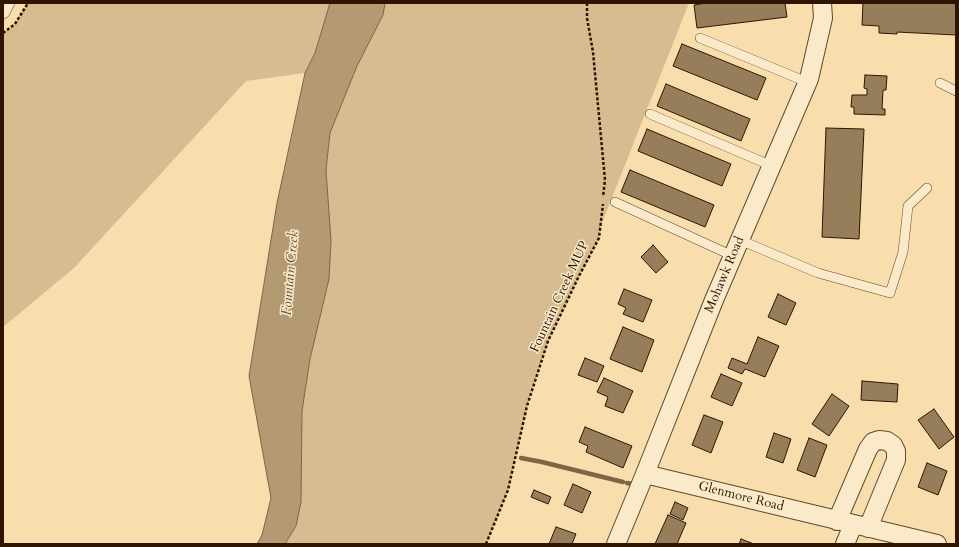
<!DOCTYPE html>
<html>
<head>
<meta charset="utf-8">
<style>
  body { margin:0 }
  #map { position:relative; width:959px; height:547px; overflow:hidden; background:#f8dead; font-family:Cardo,serif }
  canvas { display:block }
  .frame { position:absolute; inset:0; border:4px solid #2e1502; pointer-events:none }
</style>
</head>
<body>
<div id="map">
<canvas width="959" height="547"></canvas>
<div class="frame"></div>
</div>
<script>
const g = document.querySelector('canvas').getContext('2d');
g.lineJoin = 'round';
function fill(path, color) { g.fillStyle = color; g.fill(path, 'evenodd'); }
const toPath = rows => new Path2D(rows.map(r => 'M' + r).join(''));
function strokePath(path, color, width, dash) { g.strokeStyle = color; g.lineWidth = width; g.lineCap = dash ? 'butt' : 'round'; g.setLineDash(dash || []); g.stroke(path); }
function write(font, color, halo, rows, align = 'center') {
  g.font = font + ' Cardo,serif'; g.lineWidth = 3; g.setLineDash([]); g.textBaseline = 'middle'; g.strokeStyle = halo; g.fillStyle = color; for (const [text, x, y, turn = 0] of rows) {
    g.save(); g.translate(x, y); g.rotate((+turn || 0) * Math.PI / 180); g.textAlign = isNaN(turn) ? turn : align; if (halo) g.strokeText(text, 0, 0); g.fillText(text, 0, 0); g.restore();
  }
}
fill(toPath([
  [28,3,330,3,315,53,305,73,246,81,74,268,3,327,3,33,15,24],
  [385,3,689,3,600,228,599,238,579,276,548,341,527,406,508,490,486,544,285,544,296,526,302,454,302,411,310,359,329,279,331,241,326,170,330,133,357,66,383,15]
]), '#d6bc90');
const water = toPath([
  [330,3,385,3,383,15,357,66,330,133,326,170,331,241,329,279,310,359,302,411,301,502,296,526,285,544,257,544,262,535,271,498,249,376,277,203,305,73,315,53,330,3]
]);
fill(water, '#b39a73');
strokePath(water, '#7e6546', 1);
strokePath(toPath([
  [521,458,542,462,623,482],
  [627,483,637,485]
]), '#7e6546', 4.5);
const building = toPath([
  [706,3,785,3,787,17,697,28,694,5,706,3],
  [863,3,956,3,956,35,897,32,897,34,879,33,879,26,862,25,863,3],
  [682,44,766,78,757,100,673,66,682,44],
  [865,75,887,76,886,90,883,90,882,109,885,109,885,115,854,114,854,107,851,107,852,95,867,95,867,89,864,88,865,75],
  [666,84,750,119,741,141,657,106,666,84],
  [826,128,864,129,859,239,822,237,826,128],
  [647,129,731,164,722,186,638,151,647,129],
  [630,170,714,205,705,227,621,192,630,170],
  [653,245,668,262,656,273,641,257,653,245],
  [624,289,652,300,643,322,623,314,626,308,618,304,624,289],
  [778,294,796,303,786,325,768,317,778,294],
  [623,327,654,340,642,372,610,359,623,327],
  [758,337,779,346,765,377,745,369,742,374,728,368,732,358,747,364,758,337],
  [585,358,604,366,597,382,578,375,585,358],
  [721,374,742,383,732,406,711,397,721,374],
  [604,378,633,391,623,413,605,406,608,397,597,392,604,378],
  [862,381,898,384,897,402,861,400,862,381],
  [832,394,849,406,829,436,812,424,832,394],
  [934,409,954,437,939,449,918,420,934,409],
  [704,415,723,422,711,453,692,445,704,415],
  [585,427,632,446,623,468,586,452,588,446,579,442,585,427],
  [774,433,791,439,783,463,766,457,774,433],
  [809,438,827,445,815,477,797,470,809,438],
  [927,463,947,471,938,495,918,487,927,463],
  [573,484,591,492,582,513,564,505,573,484],
  [534,490,551,497,548,504,531,497,534,490],
  [675,502,688,508,683,520,670,514,675,502],
  [668,515,686,523,677,544,655,544,668,515],
  [556,527,576,534,572,544,549,544,556,527],
  [741,539,754,544,739,544,741,539]
]);
fill(building, '#977e5b');
strokePath(building, '#2e1502', 1);
const lane = toPath([
  [3,14,5,13,10,3],
  [700,38,807,82],
  [940,83,956,91],
  [650,114,772,166],
  [615,202,733,256],
  [740,240,818,273,890,293,903,252,908,206,927,188]
]);
const street = toPath([
  [645,474,937,544],
  [837,521,868,449,873,442,879,440,887,441,893,445,896,451,896,460,868,528],
  [616,544,645,474,714,300,809,79,823,18,822,3],
  [845,544,853,525]
]);
strokePath(lane, '#60472d', 10);
strokePath(street, '#60472d', 20);
strokePath(toPath([
  [587,3,587,18,593,52,605,180,603,197],
  [3,33,15,24,28,3],
  [486,544,508,490,527,406,548,341,579,276,599,238,603,204]
]), '#2e1502', 2.5, [3, 2]);
strokePath(lane, '#faeaca', 9);
strokePath(street, '#faeaca', 18);
write('13px', '#2e1502', '#faeaca', [
  ["Mohawk Road",725,275,-67],
  ["Fountain Creek MUP",560,297,-65],
  ["Glenmore Road",741,497,14]
]);
write('italic 14px', '#634a2f', '#faeaca', [
  ["Fountain Creek",291,273,-85]
]);
</script>
</body>
</html>
